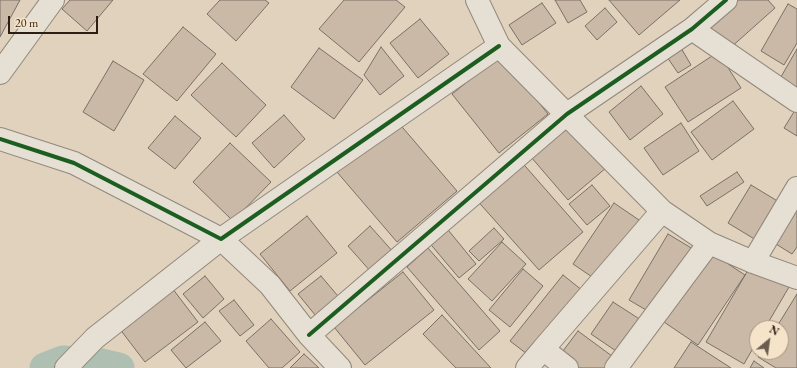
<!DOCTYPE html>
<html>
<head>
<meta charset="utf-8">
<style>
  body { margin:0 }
  #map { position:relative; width:797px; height:368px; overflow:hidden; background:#e0d2bd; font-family:"EB Garamond",serif }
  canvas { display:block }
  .north { position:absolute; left:749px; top:320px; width:40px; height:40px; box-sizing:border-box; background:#f5e4ca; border:1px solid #a59581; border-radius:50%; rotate:29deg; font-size:11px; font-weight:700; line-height:16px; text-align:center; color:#2c1e13 }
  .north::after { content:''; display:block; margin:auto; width:14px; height:18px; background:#6b5d4e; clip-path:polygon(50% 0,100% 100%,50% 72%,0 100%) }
  .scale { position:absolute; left:8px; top:16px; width:90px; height:18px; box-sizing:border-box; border:2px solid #2c1e13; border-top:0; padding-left:5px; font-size:12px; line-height:14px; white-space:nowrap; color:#2c1e13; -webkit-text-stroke:3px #f5e4ca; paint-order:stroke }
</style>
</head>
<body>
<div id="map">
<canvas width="797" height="368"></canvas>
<div class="north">N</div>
<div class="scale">20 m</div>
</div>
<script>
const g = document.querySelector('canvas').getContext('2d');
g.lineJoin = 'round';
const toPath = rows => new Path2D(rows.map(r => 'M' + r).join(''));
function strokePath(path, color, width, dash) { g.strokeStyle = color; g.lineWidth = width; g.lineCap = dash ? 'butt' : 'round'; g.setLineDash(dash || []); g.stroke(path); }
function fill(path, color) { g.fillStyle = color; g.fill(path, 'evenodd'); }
strokePath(toPath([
  [45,368,63,361,102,364,119,368]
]), '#afc0b2', 31);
const building = toPath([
  [0,0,20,0,0,37,0,0],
  [70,0,113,0,87,31,62,9,70,0],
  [220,0,265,0,269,3,236,41,207,14,220,0],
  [344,0,396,0,405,7,359,62,319,29,344,0],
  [555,0,580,0,587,12,568,23,555,0],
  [609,0,680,0,639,35,609,0],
  [736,0,768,0,775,8,729,49,708,26,736,0],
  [542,3,556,23,522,45,509,25,542,3],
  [788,4,797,9,797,43,784,65,761,51,788,4],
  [605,8,617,22,597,40,585,26,605,8],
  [420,19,449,54,418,78,390,43,420,19],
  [183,27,216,54,177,101,143,74,183,27],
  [381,47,404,76,380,95,364,75,381,47],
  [319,48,363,80,334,119,291,87,319,48],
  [681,48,691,65,678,73,667,57,681,48],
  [797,49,797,92,778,82,797,49],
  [718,52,741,88,688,122,665,87,718,52],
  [501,55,548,114,499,153,452,94,501,55],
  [113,61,144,80,114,131,83,112,113,61],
  [222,63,266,105,236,137,191,95,222,63],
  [641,86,663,114,630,140,609,112,641,86],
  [733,101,754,129,712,160,691,132,733,101],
  [797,107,797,136,784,128,797,107],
  [284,115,305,139,274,168,252,143,284,115],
  [175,116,201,138,175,169,148,148,175,116],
  [397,121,457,191,397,242,337,172,397,121],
  [681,123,699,151,663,175,644,148,681,123],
  [569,124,606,168,568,200,531,157,569,124],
  [230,143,271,182,233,221,193,182,230,143],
  [518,158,583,232,539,270,474,197,518,158],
  [737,172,744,182,707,206,700,196,737,172],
  [592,185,610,206,587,225,569,204,592,185],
  [751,185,784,205,761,243,728,223,751,185],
  [614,203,639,220,598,281,573,264,614,203],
  [797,210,797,247,792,254,776,244,797,210],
  [307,216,337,253,290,291,260,254,307,216],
  [444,225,476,264,459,278,427,240,444,225],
  [370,226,394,253,372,273,348,246,370,226],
  [494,228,504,239,479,261,469,251,494,228],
  [668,234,693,249,653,314,629,300,668,234],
  [502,242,526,264,492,301,468,279,502,242],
  [428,248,500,331,479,350,407,267,428,248],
  [707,250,745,275,698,345,661,320,707,250],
  [751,265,789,287,765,328,757,328,757,341,744,364,706,342,751,265],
  [523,269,543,286,510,327,489,310,523,269],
  [403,272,434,310,365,365,334,327,403,272],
  [563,275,583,291,531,357,510,341,563,275],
  [205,276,224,299,203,318,183,294,205,276],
  [321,276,343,302,320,321,298,294,321,276],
  [169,284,198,322,145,362,116,324,169,284],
  [797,294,797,368,776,368,758,357,762,352,781,352,781,328,776,328,797,294],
  [234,300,254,325,240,336,219,311,234,300],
  [613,302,641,320,619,353,591,334,613,302],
  [442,315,491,368,456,368,423,334,442,315],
  [271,319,300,352,282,368,269,368,246,341,271,319],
  [205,322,221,341,186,368,171,350,205,322],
  [578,331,616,359,609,368,569,368,557,359,578,331],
  [691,342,731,368,674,368,691,342],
  [304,354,319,368,290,368,304,354],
  [754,361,764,368,750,368,754,361]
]);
fill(building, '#cbb9a8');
strokePath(building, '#797064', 1);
const street = toPath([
  [477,0,499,46,662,211,709,243,753,262,797,278],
  [692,29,797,101],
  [0,73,53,0],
  [0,139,74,163,221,239,499,46],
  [753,262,797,188],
  [309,335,567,114,692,29,726,0],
  [543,349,662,211],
  [66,368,95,338,221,239,270,285,309,335,340,368],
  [527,368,543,349,567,368],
  [616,368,709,243]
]);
strokePath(street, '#92887b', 24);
strokePath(street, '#e6dfd4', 22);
strokePath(toPath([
  [0,139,74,163,221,239,499,46],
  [309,335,567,114,692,29,726,0]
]), '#1b5e20', 4);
</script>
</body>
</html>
